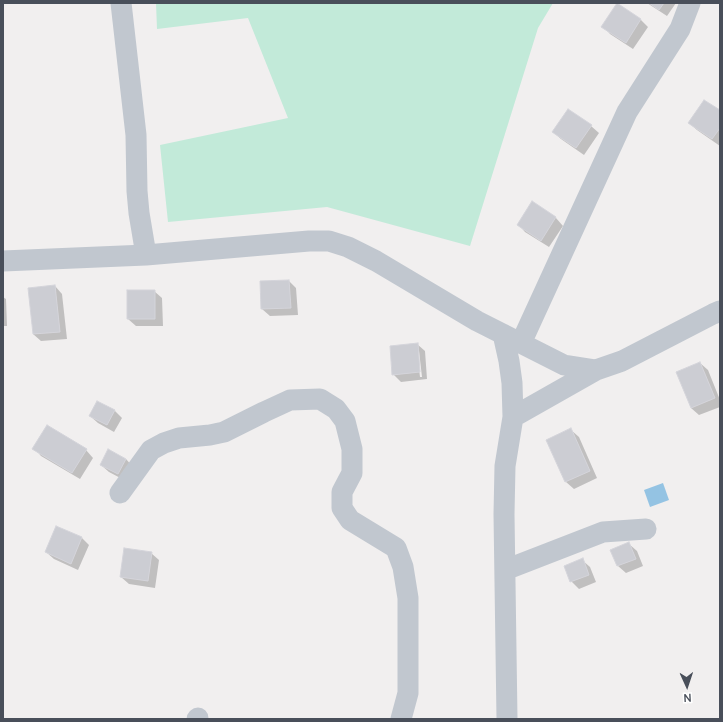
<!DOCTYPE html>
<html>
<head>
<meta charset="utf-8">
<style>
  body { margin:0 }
  #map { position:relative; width:723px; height:722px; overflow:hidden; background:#f1efef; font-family:Manrope,sans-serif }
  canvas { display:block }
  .frame { position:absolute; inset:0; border:4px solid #494f5a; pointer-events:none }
  .north { position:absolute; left:667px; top:666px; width:40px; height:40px; -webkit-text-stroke:3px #fff; paint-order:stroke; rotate:177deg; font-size:11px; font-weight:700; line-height:16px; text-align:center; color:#494f5a }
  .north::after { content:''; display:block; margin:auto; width:14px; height:18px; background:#494f5a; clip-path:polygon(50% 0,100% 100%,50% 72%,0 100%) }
</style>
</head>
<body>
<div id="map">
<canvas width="723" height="722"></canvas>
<div class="frame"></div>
<div class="north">N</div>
</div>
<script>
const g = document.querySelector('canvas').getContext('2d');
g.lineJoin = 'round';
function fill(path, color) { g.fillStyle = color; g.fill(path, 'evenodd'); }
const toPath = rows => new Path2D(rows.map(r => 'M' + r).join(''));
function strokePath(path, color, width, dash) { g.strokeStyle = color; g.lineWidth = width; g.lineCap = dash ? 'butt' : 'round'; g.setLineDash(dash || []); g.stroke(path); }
fill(toPath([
  [156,3,553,3,538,28,470,246,327,207,168,222,160,145,288,118,248,18,157,29]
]), '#c2ead9');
fill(toPath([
  [663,483,669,500,650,507,644,490]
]), '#94c3e3');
fill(toPath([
  [647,3,676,3,667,16],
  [617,4,641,20,648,27,633,49,610,34,603,26],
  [720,112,720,146,697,130,689,123],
  [591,126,599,133,584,155,561,139,553,132],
  [532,203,556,218,563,226,549,247,525,232,518,224],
  [289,281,296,288,298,315,270,316,262,309],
  [55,286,62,294,67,339,41,341,33,334],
  [154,291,162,298,163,326,136,326,128,319],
  [3,297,6,299,7,326,3,326],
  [417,344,425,351,427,379,401,382,393,374],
  [417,351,419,351,422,377,420,377],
  [700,363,708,370,720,400,720,407,699,415,691,408],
  [114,410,122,418,114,432,98,423,90,416],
  [571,430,579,437,597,478,574,489,566,482,548,440],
  [34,448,86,450,93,458,80,479,41,456],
  [126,459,133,467,126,481,109,472,101,465],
  [57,527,82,538,89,545,78,570,54,559,46,552],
  [629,544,637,551,643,566,626,573,618,566,612,551],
  [151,553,159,560,155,588,129,584,121,577],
  [582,560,590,567,596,582,579,589,571,581]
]), '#0003');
const building = toPath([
  [617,3,641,19,626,43,601,27,617,3],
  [649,3,664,3,659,10,649,3],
  [704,100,720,110,720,128,712,139,688,123,704,100],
  [568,109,592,125,576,148,552,132,568,109],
  [532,201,556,217,541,241,517,225,532,201],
  [289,280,291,308,261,309,260,281,289,280],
  [55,285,60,332,33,334,28,288,55,285],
  [127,290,155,290,155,319,127,319,127,290],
  [418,343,420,372,392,375,390,346,418,343],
  [700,362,715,398,691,408,676,372,700,362],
  [97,401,115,410,107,425,89,416,97,401],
  [47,425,87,449,72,473,32,449,47,425],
  [571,428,590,471,565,482,546,440,571,428],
  [108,449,126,459,118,474,100,465,108,449],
  [56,526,82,537,71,564,45,552,56,526],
  [629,542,636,559,617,566,610,550,629,542],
  [124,548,152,552,148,581,120,577,124,548],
  [583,558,589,575,570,582,564,566,583,558]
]);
fill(building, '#cccdd3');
strokePath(building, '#d4d4da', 1);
strokePath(toPath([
  [121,3,136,135,137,191,139,213,146,255],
  [3,261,146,255,309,241,329,241,348,247,376,261,477,321,564,365,596,370,622,361,713,314,720,311],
  [503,334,509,361,512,383,513,417,505,466,504,514,507,719],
  [521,343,627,112,680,29,690,3],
  [513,417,596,370],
  [120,493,151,450,164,443,179,438,210,435,224,432,264,412,290,400,320,399,336,409,345,421,352,449,352,473,342,492,342,508,350,520,396,548,403,567,408,598,408,693,401,719],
  [505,570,603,532,646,529],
  [197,719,198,718]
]), '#c1c7cf', 21);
</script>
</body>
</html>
